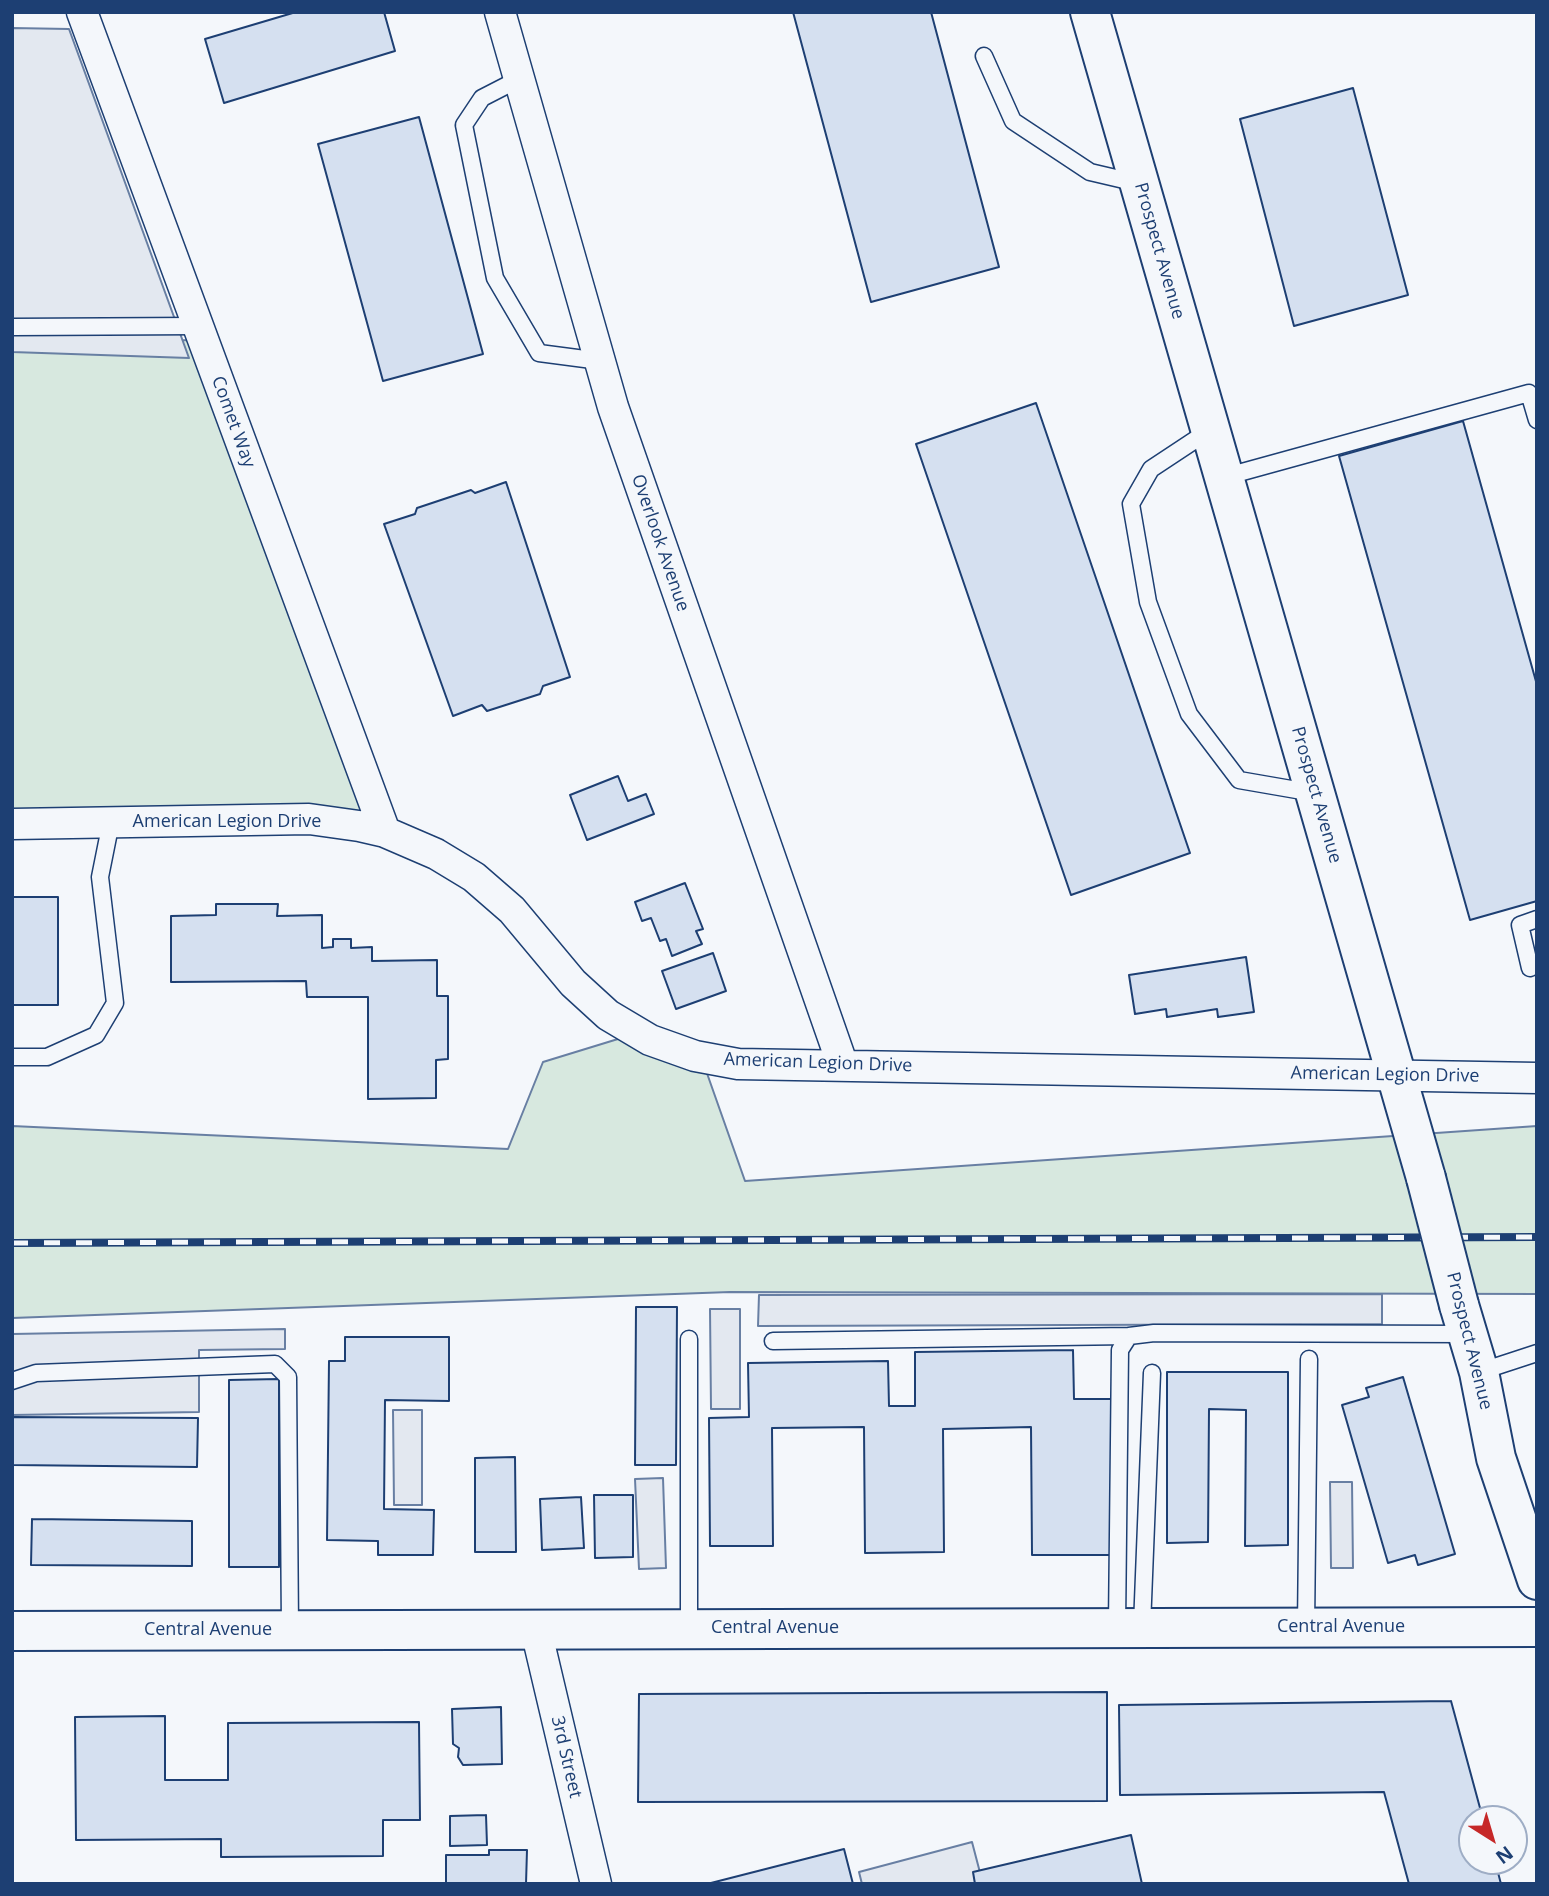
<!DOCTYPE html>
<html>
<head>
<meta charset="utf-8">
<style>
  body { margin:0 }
  #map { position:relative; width:1549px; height:1896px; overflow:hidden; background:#f4f7fb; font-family:"Open Sans",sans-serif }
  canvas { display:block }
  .frame { position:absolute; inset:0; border:14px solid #1d3f73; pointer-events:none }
  .north { position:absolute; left:1458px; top:1805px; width:70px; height:70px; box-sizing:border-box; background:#f4f7fb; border:2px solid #9eadc5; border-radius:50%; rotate:143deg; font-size:19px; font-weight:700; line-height:28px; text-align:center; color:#1d3f73 }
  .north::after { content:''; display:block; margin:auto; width:24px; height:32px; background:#c62828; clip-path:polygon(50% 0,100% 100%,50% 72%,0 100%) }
</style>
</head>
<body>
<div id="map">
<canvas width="1549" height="1896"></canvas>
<div class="frame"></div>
<div class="north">N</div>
</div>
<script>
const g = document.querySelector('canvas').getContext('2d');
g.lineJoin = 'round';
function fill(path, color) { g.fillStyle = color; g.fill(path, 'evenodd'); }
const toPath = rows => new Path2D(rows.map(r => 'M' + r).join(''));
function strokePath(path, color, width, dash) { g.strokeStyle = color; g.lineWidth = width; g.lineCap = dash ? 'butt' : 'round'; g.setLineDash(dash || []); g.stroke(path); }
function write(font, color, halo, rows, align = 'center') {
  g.font = font + ' "Open Sans",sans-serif'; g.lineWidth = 5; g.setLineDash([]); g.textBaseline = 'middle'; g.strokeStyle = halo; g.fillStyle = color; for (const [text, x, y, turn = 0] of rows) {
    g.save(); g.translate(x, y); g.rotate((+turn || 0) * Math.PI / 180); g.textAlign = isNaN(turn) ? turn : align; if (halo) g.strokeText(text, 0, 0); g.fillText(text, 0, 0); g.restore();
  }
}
const green = toPath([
  [195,340,374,827,12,836,12,343,195,340],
  [631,1035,703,1062,745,1181,1537,1126,1537,1294,730,1292,12,1318,12,1126,508,1149,543,1062,631,1035]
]);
fill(green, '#d7e8df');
strokePath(green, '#687fa3', 2);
const parking = toPath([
  [12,28,69,29,189,358,12,352,12,28],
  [1382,1294,1382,1324,758,1326,759,1295,1382,1294],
  [710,1309,740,1309,740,1409,711,1409,710,1309],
  [285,1329,285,1349,199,1350,199,1412,12,1415,12,1334,285,1329],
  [393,1410,422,1410,422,1505,394,1505,393,1410],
  [663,1478,666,1568,639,1569,635,1479,663,1478],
  [1330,1482,1352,1482,1353,1568,1331,1568,1330,1482],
  [972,1842,983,1884,862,1884,859,1872,972,1842]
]);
fill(parking, '#e3e8f0');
strokePath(parking, '#687fa3', 2);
const building = toPath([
  [296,12,384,12,395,51,224,103,205,39,296,12],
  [793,12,931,12,999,267,871,302,793,12],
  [1353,88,1408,295,1294,326,1240,119,1353,88],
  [419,117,483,354,383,381,318,144,419,117],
  [1036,403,1190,853,1071,895,916,444,1036,403],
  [1463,421,1537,685,1537,901,1470,920,1339,456,1463,421],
  [506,482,570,677,543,686,540,694,487,711,482,705,453,716,384,524,415,514,417,508,471,490,475,493,506,482],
  [618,776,628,801,646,794,654,814,587,840,570,795,618,776],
  [685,883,703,929,696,931,702,944,672,956,666,939,660,941,651,918,642,921,635,902,685,883],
  [12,897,58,897,58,1005,12,1005,12,897],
  [216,904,278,904,277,916,322,915,322,948,333,947,333,939,351,939,351,948,372,947,372,961,437,960,437,996,448,996,448,1059,436,1060,436,1098,368,1099,368,997,307,997,306,981,171,982,171,916,216,915,216,904],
  [713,953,726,991,676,1009,662,971,713,953],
  [1246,957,1254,1012,1218,1017,1217,1009,1167,1017,1166,1009,1135,1014,1129,975,1246,957],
  [636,1307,677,1307,676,1465,635,1465,636,1307],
  [345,1337,449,1337,449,1401,385,1400,384,1509,434,1510,433,1555,378,1555,378,1541,327,1540,329,1361,345,1361,345,1337],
  [1073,1350,1074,1399,1114,1399,1114,1555,1032,1555,1031,1427,943,1429,944,1552,865,1553,864,1427,772,1428,773,1546,710,1546,709,1418,749,1417,748,1363,888,1361,889,1406,915,1406,915,1352,1073,1350],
  [1167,1372,1288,1372,1288,1545,1245,1546,1246,1410,1209,1409,1208,1542,1167,1543,1167,1372],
  [1403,1377,1455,1554,1418,1565,1415,1555,1388,1563,1342,1405,1369,1397,1366,1388,1403,1377],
  [279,1379,279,1567,229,1567,229,1380,279,1379],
  [12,1417,198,1418,197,1467,12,1465,12,1417],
  [515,1457,516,1552,475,1552,475,1458,515,1457],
  [594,1495,633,1495,633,1557,595,1558,594,1495],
  [581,1497,584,1548,542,1550,540,1499,581,1497],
  [32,1519,192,1521,192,1566,31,1565,32,1519],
  [1107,1692,1107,1801,638,1802,639,1694,1107,1692],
  [1451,1701,1483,1819,1472,1819,1472,1861,1495,1861,1501,1884,1409,1884,1384,1792,1120,1795,1119,1705,1451,1701],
  [501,1707,502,1764,463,1765,458,1757,459,1748,453,1744,452,1709,501,1707],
  [165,1716,165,1780,228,1780,228,1723,419,1722,420,1820,383,1820,383,1856,221,1857,221,1839,76,1840,75,1717,165,1716],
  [486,1815,487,1845,450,1846,450,1816,486,1815],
  [1131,1835,1142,1884,975,1884,973,1872,1131,1835],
  [844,1849,853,1884,707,1884,844,1849],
  [489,1850,527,1850,526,1884,446,1884,446,1855,489,1855,489,1850]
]);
fill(building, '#d5e0f0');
strokePath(building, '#1d3f73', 2);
const lane = toPath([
  [984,56,1013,121,1090,172,1137,183],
  [519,79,482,98,464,125,495,278,539,353,600,361],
  [12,327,198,326],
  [1210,430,1151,469,1131,504,1148,602,1189,714,1239,780,1314,793],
  [1224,477,1529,393,1537,420],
  [1530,968,1520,925,1537,919],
  [12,1057,47,1057,96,1035,115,1003,100,877,111,822],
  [773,1341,1129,1336],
  [1479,1372,1537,1353],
  [12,1381,36,1373,275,1364,288,1377,290,1630],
  [1117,1626,1120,1350,1129,1336,1154,1333,1467,1334],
  [1142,1626,1152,1373],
  [1306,1627,1309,1359],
  [689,1628,689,1339]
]);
const street = toPath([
  [82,12,385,832],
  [500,12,613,407,843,1066],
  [12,824,309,819,359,826,385,832,436,854,474,877,512,910,573,983,608,1015,650,1040,695,1056,738,1064,1537,1078],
  [536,1630,596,1884]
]);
const secondary = toPath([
  [1090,12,1426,1178],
  [1459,1305,1479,1372,1496,1458,1537,1580],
  [12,1631,1537,1627]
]);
strokePath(lane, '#1d3f73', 19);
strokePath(street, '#1d3f73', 33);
strokePath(secondary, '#1d3f73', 42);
strokePath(lane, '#f4f7fb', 16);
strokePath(street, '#f4f7fb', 30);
strokePath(secondary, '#f4f7fb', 38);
const rail = toPath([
  [12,1243,1537,1237]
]);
strokePath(rail, '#1d3f73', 8);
strokePath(rail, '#f4f7fb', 5, [16]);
const secondaryBridge = toPath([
  [1426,1178,1459,1305]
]);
strokePath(secondaryBridge, '#1d3f73', 42, []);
strokePath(secondaryBridge, '#f4f7fb', 38);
write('18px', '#1d3f73', '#f4f7fb', [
  ["Prospect Avenue",1159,251,74],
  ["Comet Way",233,422,70],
  ["Overlook Avenue",660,543,71],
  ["Prospect Avenue",1316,795,74],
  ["American Legion Drive",227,822],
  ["American Legion Drive",818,1063,2],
  ["American Legion Drive",1385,1075,1],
  ["Prospect Avenue",1469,1341,76],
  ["Central Avenue",1341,1627],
  ["Central Avenue",775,1628],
  ["Central Avenue",208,1630],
  ["3rd Street",566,1757,77]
]);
</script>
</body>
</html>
